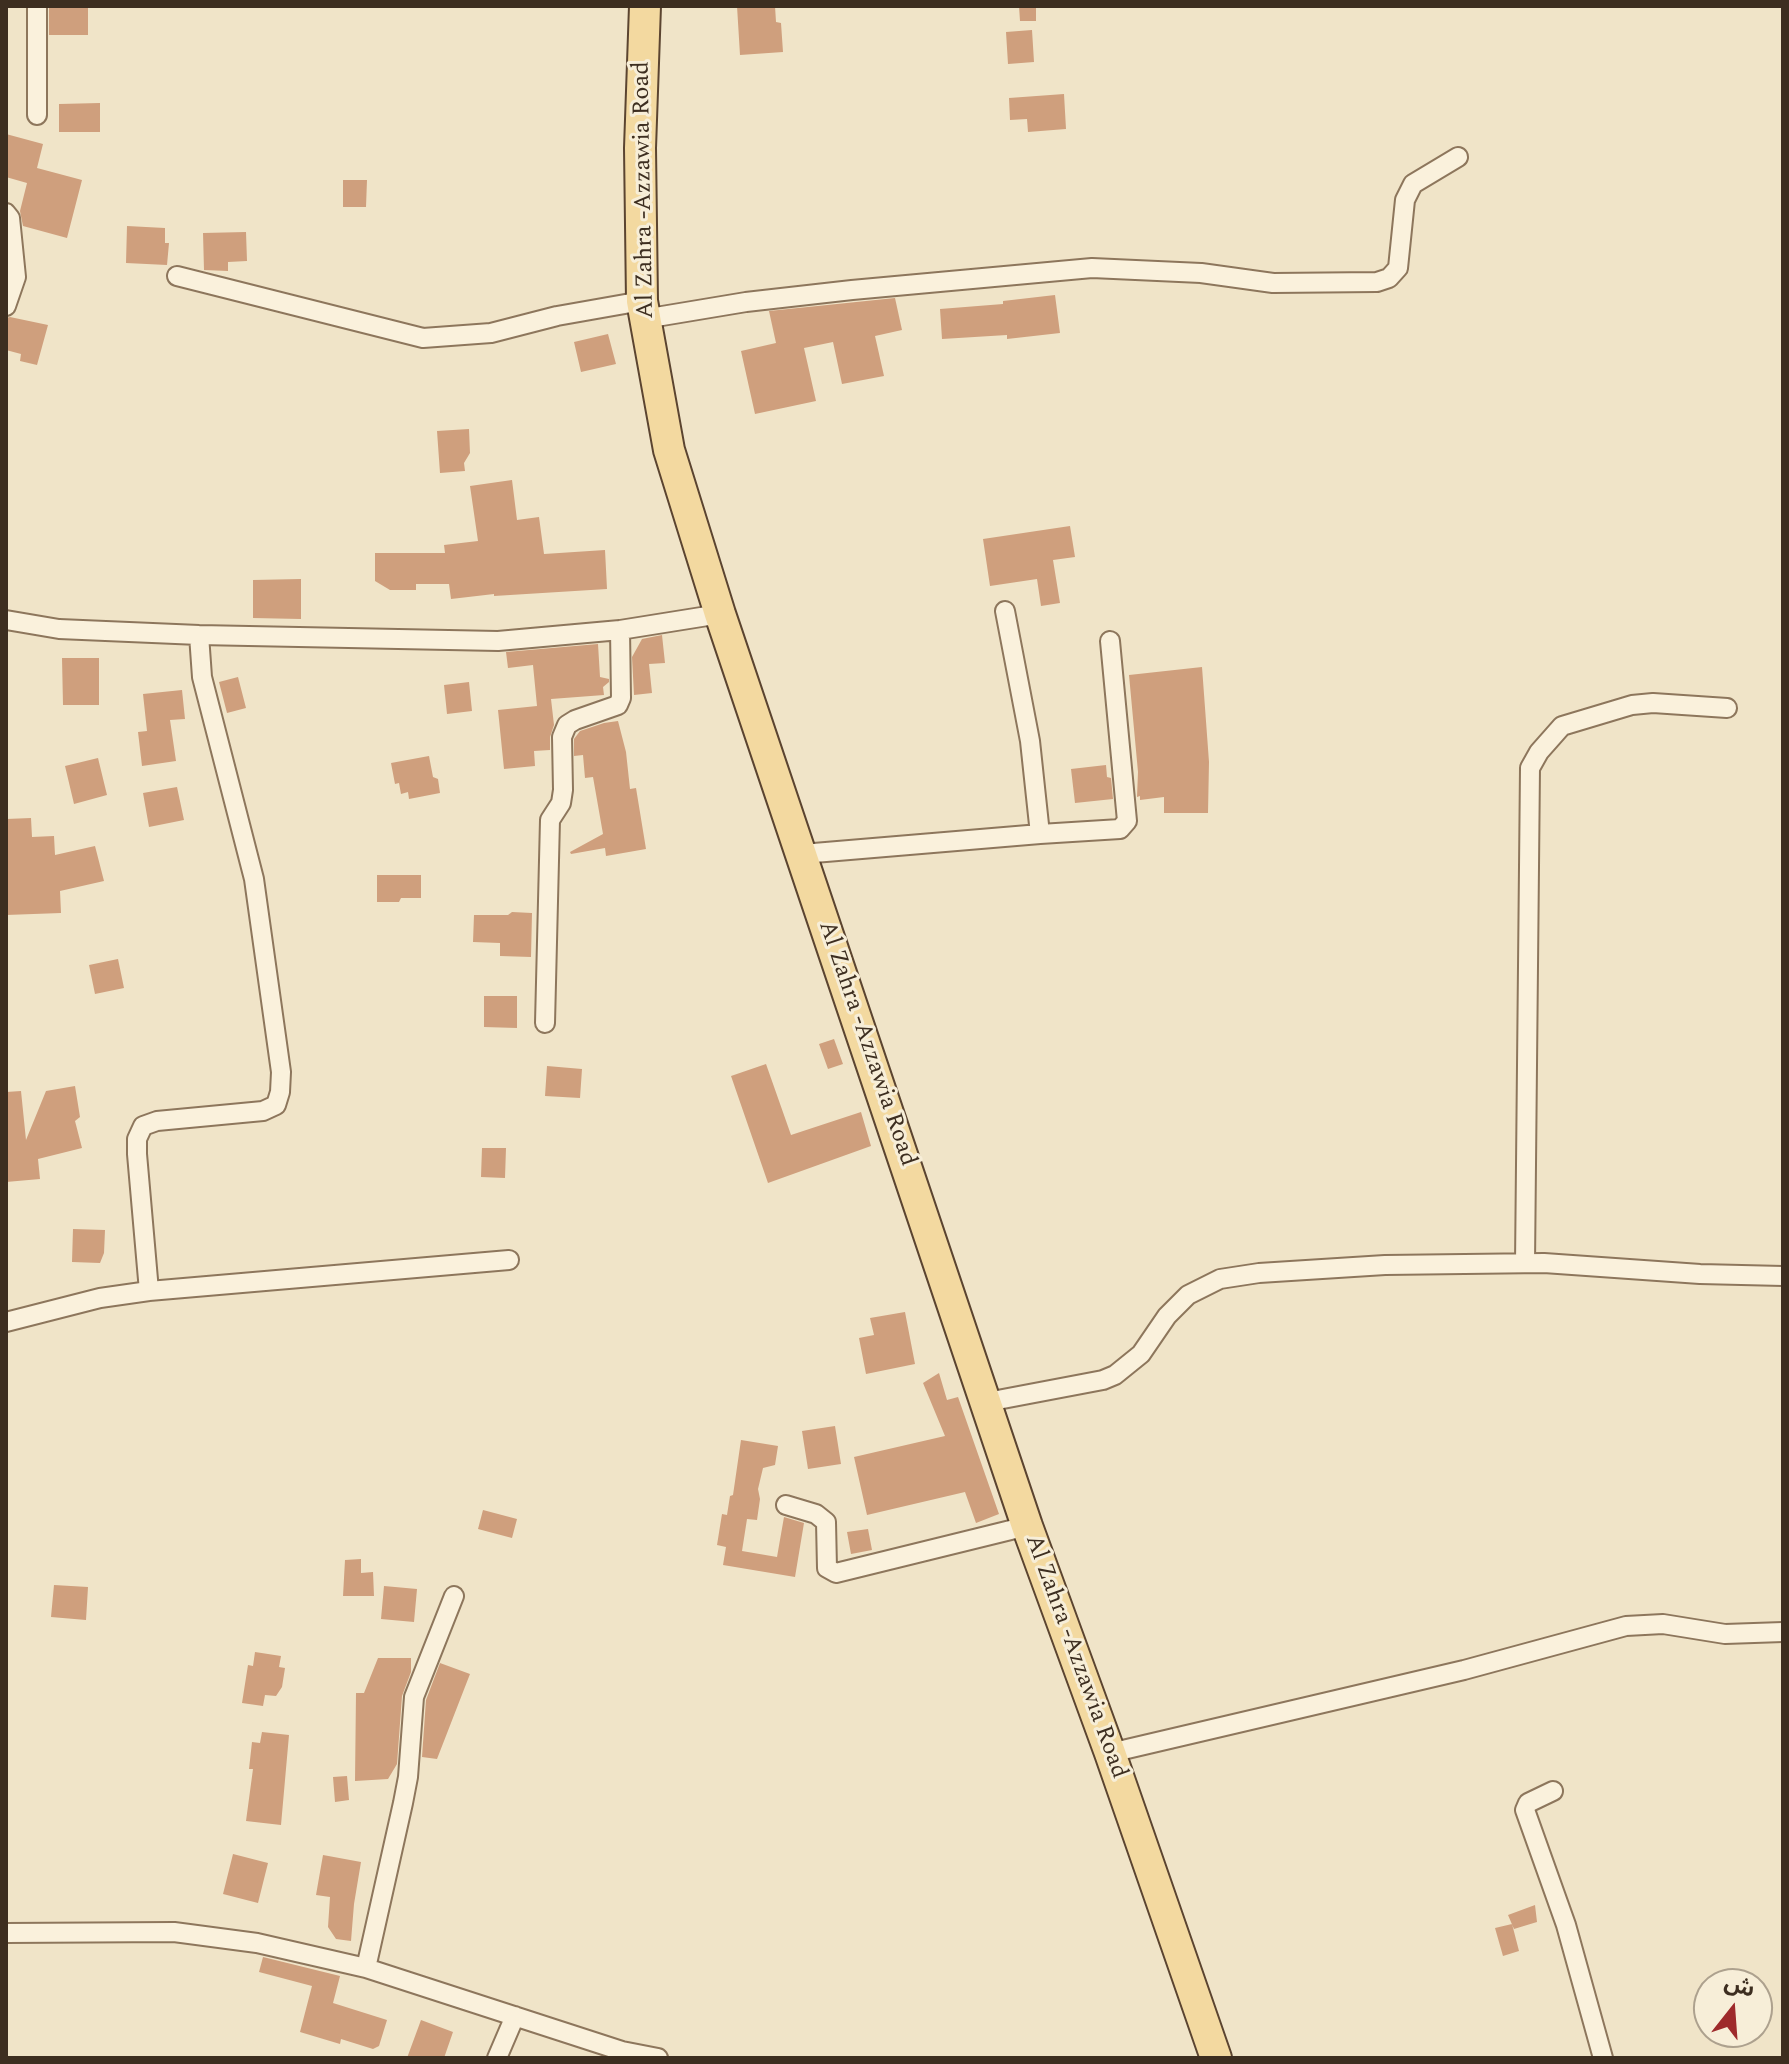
<!DOCTYPE html>
<html>
<head>
<meta charset="utf-8">
<style>
  body { margin:0 }
  #map { position:relative; width:1789px; height:2064px; overflow:hidden; background:#f0e4c8; font-family:Spectral,"Noto Sans Arabic",serif }
  canvas { display:block }
  .frame { position:absolute; inset:0; border:8px solid #3d2e20; pointer-events:none }
  .north { position:absolute; left:1693px; top:1968px; width:80px; height:80px; box-sizing:border-box; background:#f7eed8; border:2px solid #ada18e; border-radius:50%; rotate:17deg; font-size:22px; font-weight:700; line-height:32px; text-align:center; color:#3d2e20 }
  .north::after { content:''; display:block; margin:auto; width:28px; height:36px; background:#9e2a2b; clip-path:polygon(50% 0,100% 100%,50% 72%,0 100%) }
</style>
</head>
<body>
<div id="map">
<canvas width="1789" height="2064"></canvas>
<div class="frame"></div>
<div class="north">ش</div>
</div>
<script>
const g = document.querySelector('canvas').getContext('2d');
g.lineJoin = 'round';
function fill(path, color) { g.fillStyle = color; g.fill(path, 'evenodd'); }
const toPath = rows => new Path2D(rows.map(r => 'M' + r).join(''));
function strokePath(path, color, width, dash) { g.strokeStyle = color; g.lineWidth = width; g.lineCap = dash ? 'butt' : 'round'; g.setLineDash(dash || []); g.stroke(path); }
function write(font, color, halo, rows, align = 'center') {
  g.font = font + ' Spectral,serif'; g.lineWidth = 6; g.setLineDash([]); g.textBaseline = 'middle'; g.strokeStyle = halo; g.fillStyle = color; for (const [text, x, y, turn = 0] of rows) {
    g.save(); g.translate(x, y); g.rotate((+turn || 0) * Math.PI / 180); g.textAlign = isNaN(turn) ? turn : align; if (halo) g.strokeText(text, 0, 0); g.fillText(text, 0, 0); g.restore();
  }
}
fill(toPath([
  [49,6,88,6,88,35,49,35],
  [737,6,775,6,776,22,781,23,783,52,740,55],
  [1019,6,1036,6,1036,21,1020,21],
  [1032,30,1034,62,1008,64,1006,32],
  [1064,94,1066,129,1028,132,1027,119,1010,120,1009,98],
  [100,103,100,132,59,132,59,104],
  [6,134,43,144,37,168,82,180,67,238,23,226,20,211,27,183,6,177],
  [343,180,367,180,366,207,343,207],
  [127,226,165,228,165,243,169,243,167,265,126,263],
  [246,232,247,261,228,262,228,271,204,270,203,233],
  [1055,295,1060,333,1007,339,1007,335,942,339,940,309,1003,304,1003,301],
  [895,298,902,330,875,336,884,376,842,384,833,342,804,348,816,401,755,414,741,351,776,343,769,311],
  [10,317,48,325,37,365,20,361,21,354,6,350,6,318],
  [608,334,616,364,581,372,574,342],
  [469,429,470,453,464,463,465,471,440,473,437,431],
  [512,480,517,520,539,517,544,554,605,550,607,589,494,596,494,594,451,599,449,584,416,584,416,590,390,590,375,581,375,553,445,553,444,545,478,541,470,486],
  [1070,526,1075,557,1053,560,1060,603,1041,606,1037,579,990,586,983,539],
  [301,579,301,619,253,618,253,580],
  [662,635,665,663,649,664,652,693,634,695,632,657,642,639],
  [598,644,600,677,609,679,609,682,603,687,604,695,551,699,554,725,550,737,550,750,534,751,535,766,504,769,498,710,537,706,533,665,508,668,506,652],
  [62,658,99,658,99,705,63,705],
  [1202,667,1209,762,1208,813,1164,813,1164,797,1140,800,1140,796,1137,797,1138,772,1129,675],
  [238,677,246,708,227,713,219,682],
  [469,682,472,711,447,714,444,685],
  [182,690,185,719,170,720,176,761,142,766,138,732,147,731,143,694],
  [618,721,626,752,630,789,636,788,646,849,606,856,605,848,571,854,570,852,603,834,593,777,585,778,583,755,574,756,574,739,580,731,604,723],
  [429,756,433,777,438,779,440,793,409,799,408,792,401,794,399,783,395,784,391,763],
  [98,758,107,795,74,804,65,766],
  [1106,765,1107,777,1111,778,1113,799,1075,803,1071,769],
  [177,787,184,820,149,827,143,793],
  [31,818,32,837,54,836,55,855,95,846,104,881,60,891,61,913,6,915,6,819],
  [377,875,421,875,421,898,401,898,399,902,377,902],
  [512,912,532,913,531,957,500,956,500,943,473,942,474,915,508,915],
  [118,959,124,988,95,994,89,965],
  [484,996,517,996,517,1028,484,1027],
  [834,1039,843,1064,828,1069,819,1044],
  [766,1064,791,1135,861,1112,871,1146,768,1183,731,1076],
  [547,1066,582,1069,580,1098,545,1096],
  [75,1086,80,1117,75,1121,82,1148,38,1159,40,1179,6,1182,6,1092,21,1091,26,1140,46,1091],
  [482,1148,506,1148,505,1178,481,1177],
  [73,1229,105,1230,104,1253,100,1263,72,1262],
  [905,1312,915,1364,866,1374,859,1338,874,1335,870,1318],
  [939,1373,947,1400,958,1397,999,1514,976,1523,965,1492,867,1515,854,1457,945,1436,923,1383],
  [835,1426,841,1464,808,1469,802,1431],
  [741,1440,778,1446,775,1465,763,1468,758,1489,760,1499,757,1520,747,1519,742,1551,777,1557,784,1517,804,1523,795,1577,723,1565,726,1547,717,1545,722,1514,727,1515,730,1496,733,1495],
  [483,1510,517,1519,512,1538,478,1529],
  [868,1529,872,1550,851,1554,847,1532],
  [361,1559,361,1573,373,1572,374,1596,343,1596,345,1560],
  [54,1585,88,1587,86,1620,51,1617],
  [384,1586,417,1589,414,1622,381,1619],
  [255,1652,281,1656,279,1667,285,1668,282,1687,276,1696,265,1695,263,1706,242,1703,248,1665,253,1666],
  [378,1658,411,1658,411,1672,402,1696,397,1764,388,1779,355,1781,356,1693,364,1693],
  [440,1663,470,1674,437,1759,422,1757,426,1700],
  [262,1732,289,1735,281,1825,246,1821,253,1769,249,1769,252,1742,260,1743],
  [347,1776,349,1800,335,1802,333,1777],
  [233,1854,268,1863,258,1903,223,1894],
  [323,1855,361,1862,354,1904,351,1941,336,1939,328,1927,330,1897,316,1895],
  [1535,1905,1537,1922,1514,1929,1508,1915],
  [1512,1924,1519,1951,1503,1956,1495,1928],
  [263,1957,340,1976,333,2003,387,2020,379,2046,373,2049,341,2039,340,2044,300,2032,312,1986,259,1972],
  [421,2020,453,2032,444,2058,407,2058]
]), '#cf9f7d');
const minor = toPath([
  [37,6,37,115],
  [6,213,10,218,16,277,6,306],
  [177,276,423,338,491,333,557,316,642,301],
  [644,319,746,302,852,290,1092,268,1201,273,1273,283,1377,282,1389,278,1398,268,1405,200,1413,184,1458,157],
  [6,620,59,629,199,635,498,641,620,630,720,614],
  [1040,834,1120,829,1127,821,1110,641],
  [802,854,1040,834,1030,741,1005,611],
  [545,1023,550,820,561,803,563,790,562,737,567,725,575,720,618,705,621,698,620,630],
  [1525,1263,1530,768,1539,752,1562,726,1632,705,1653,703,1727,708],
  [149,1291,137,1154,137,1139,143,1126,157,1121,263,1111,276,1105,280,1092,281,1072,254,879,202,677,199,635],
  [6,1322,100,1298,149,1291,509,1260],
  [987,1402,1103,1380,1115,1375,1141,1354,1167,1316,1188,1295,1220,1279,1259,1273,1385,1265,1544,1263,1700,1274,1783,1276],
  [786,1505,816,1514,826,1522,827,1568,836,1573,1027,1526],
  [1110,1753,1464,1670,1626,1626,1663,1624,1725,1634,1783,1632],
  [1553,1791,1528,1803,1525,1810,1566,1925,1603,2058],
  [6,1933,174,1932,257,1943,366,1968,622,2051,658,2058],
  [366,1968,403,1803,408,1777,414,1697,454,1596],
  [497,2058,515,2016]
]);
const primary = toPath([
  [645,6,640,148,642,301,669,450,720,614,1027,1526,1110,1753,1216,2058]
]);
strokePath(minor, '#8d765c', 22);
strokePath(primary, '#5b4430', 34);
strokePath(minor, '#faf1dc', 18);
strokePath(primary, '#f3d9a0', 30);
write('24px', '#3d2e20', '#f7eed8', [
  ["Al Zahra -Azzawia Road",645,190,-91],
  ["Al Zahra -Azzawia Road",866,1044,71],
  ["Al Zahra -Azzawia Road",1075,1657,70]
]);
</script>
</body>
</html>
